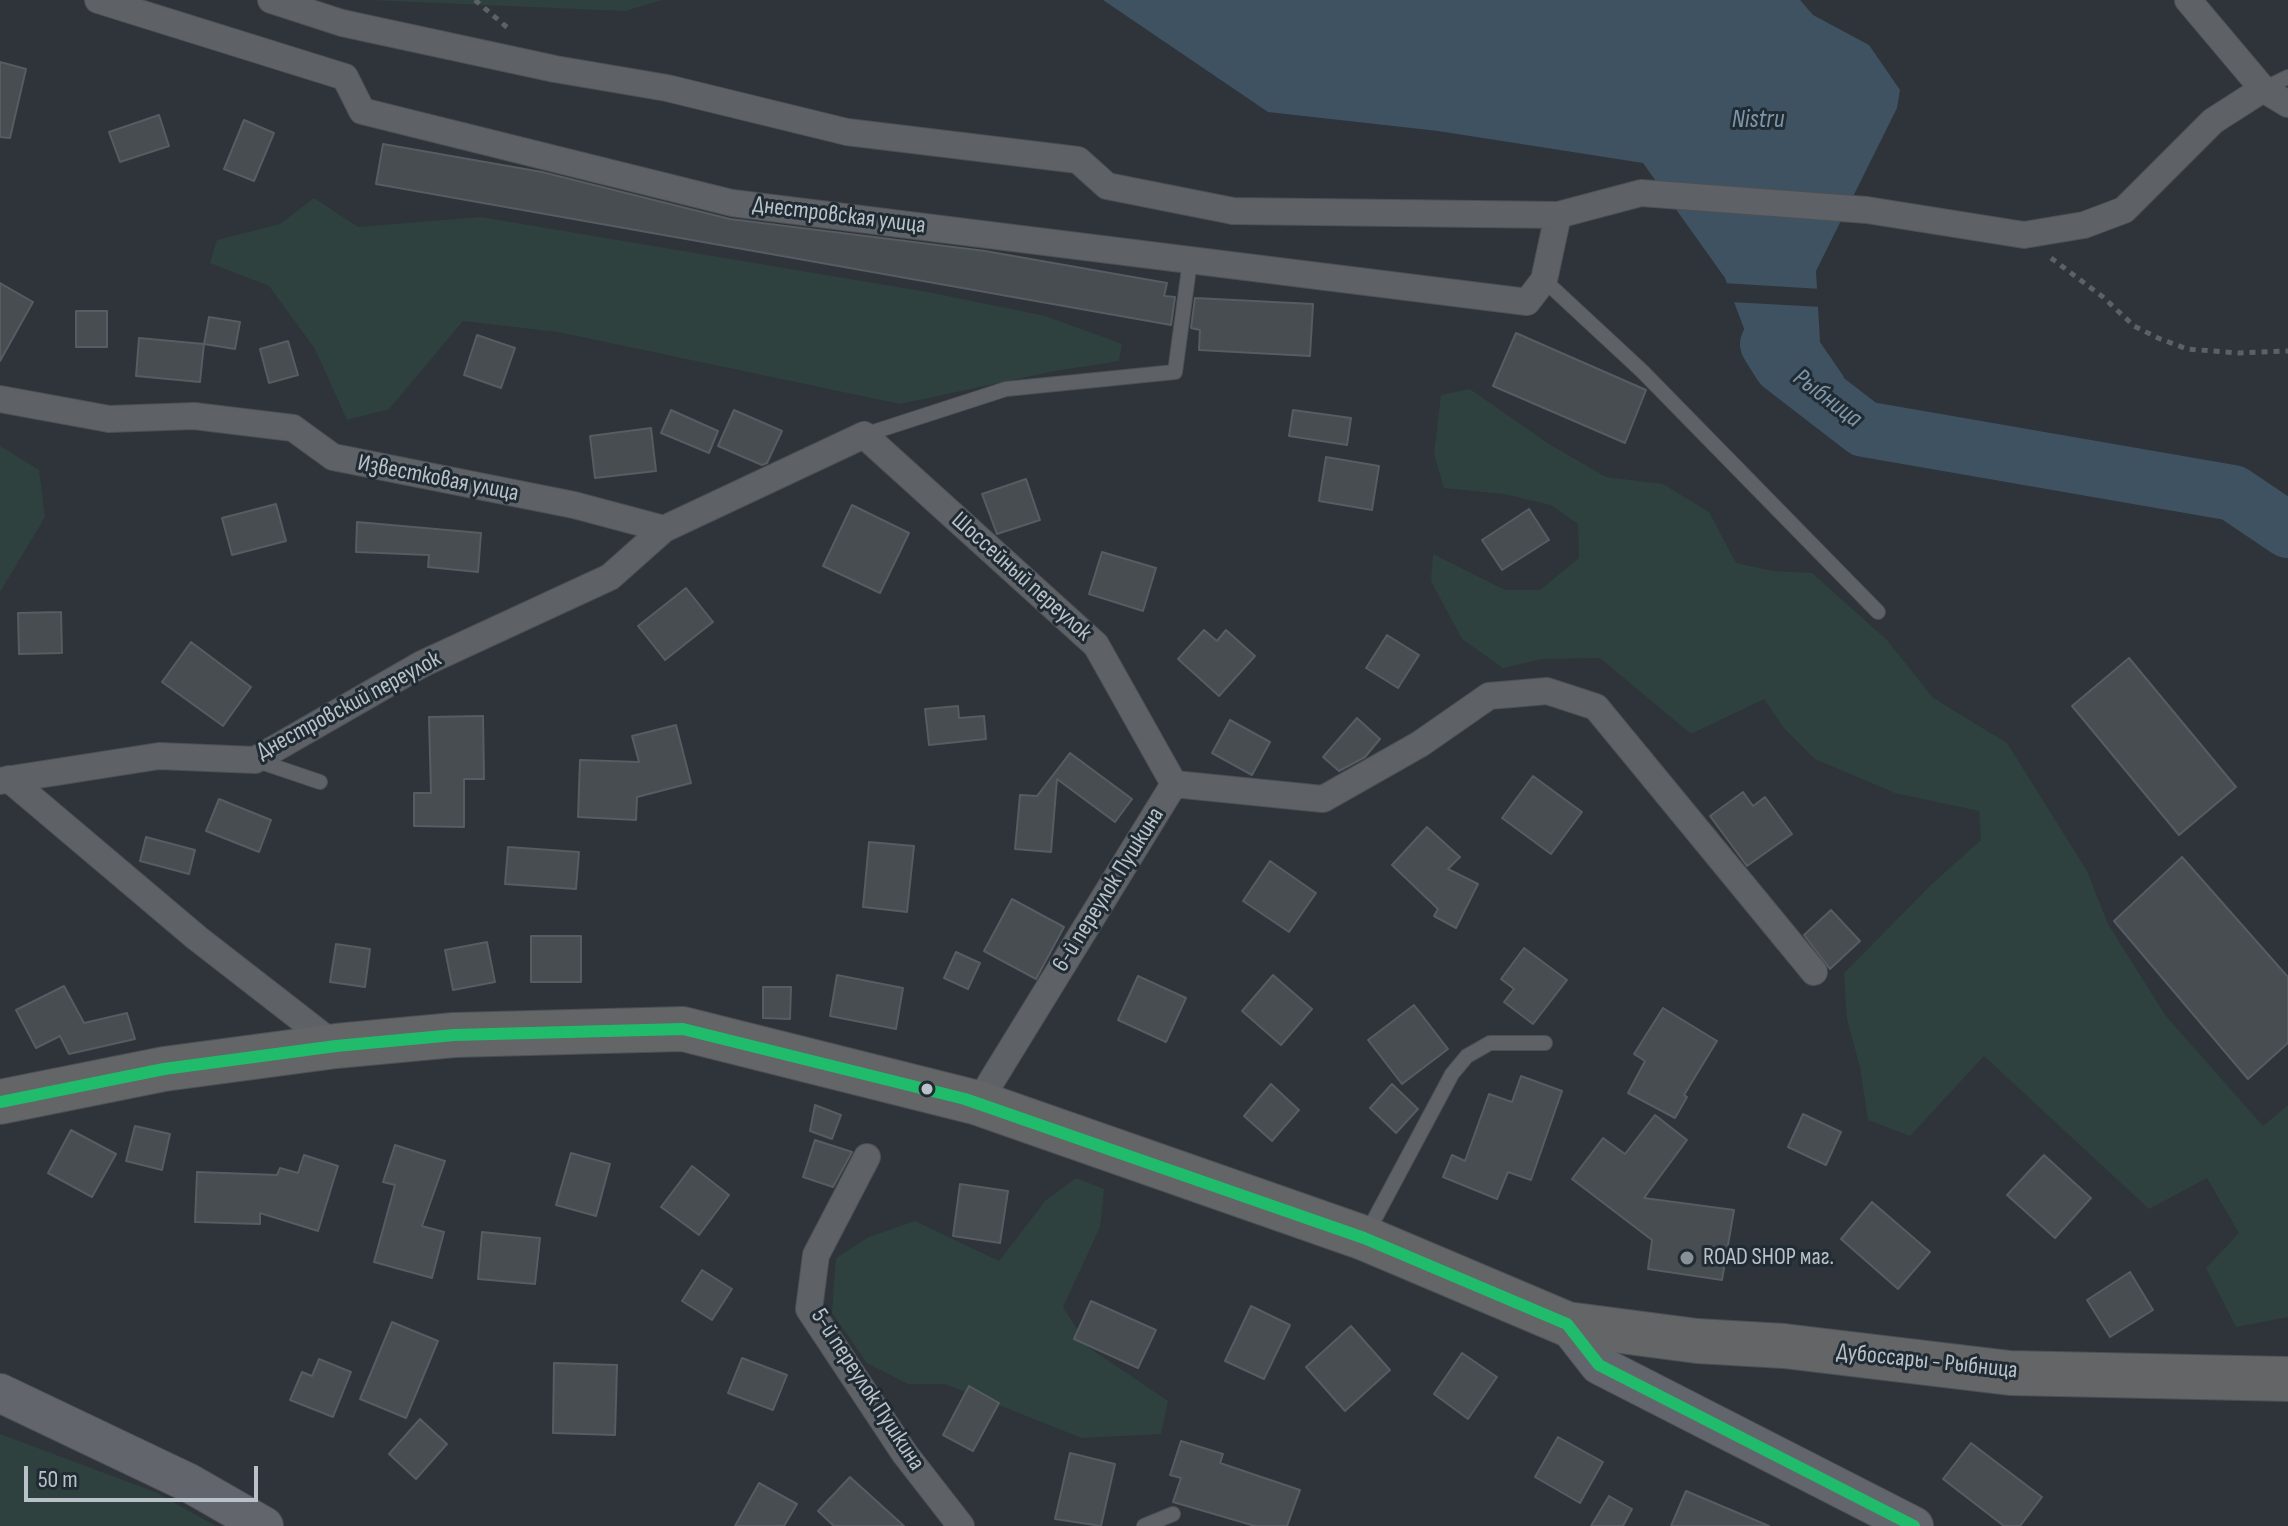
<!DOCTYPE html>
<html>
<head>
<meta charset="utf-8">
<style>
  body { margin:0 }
  #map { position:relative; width:2288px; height:1526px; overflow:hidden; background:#2e3439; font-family:"Sofia Sans Condensed",sans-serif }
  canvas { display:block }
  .scale { position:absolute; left:24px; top:1466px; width:234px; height:36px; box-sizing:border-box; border:4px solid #b9c1c9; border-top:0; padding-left:10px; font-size:24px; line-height:28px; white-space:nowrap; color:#b9c1c9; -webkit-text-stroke:6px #212b33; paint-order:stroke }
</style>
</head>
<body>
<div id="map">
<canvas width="2288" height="1526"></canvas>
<div class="scale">50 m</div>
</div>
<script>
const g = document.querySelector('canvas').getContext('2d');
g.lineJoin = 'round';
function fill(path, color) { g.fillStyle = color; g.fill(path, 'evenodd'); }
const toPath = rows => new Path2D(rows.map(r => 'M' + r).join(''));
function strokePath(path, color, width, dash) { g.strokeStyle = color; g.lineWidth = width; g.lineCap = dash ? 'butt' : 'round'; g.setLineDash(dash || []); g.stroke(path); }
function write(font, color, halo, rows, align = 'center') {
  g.font = font + ' "Sofia Sans Condensed",sans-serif'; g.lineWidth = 6; g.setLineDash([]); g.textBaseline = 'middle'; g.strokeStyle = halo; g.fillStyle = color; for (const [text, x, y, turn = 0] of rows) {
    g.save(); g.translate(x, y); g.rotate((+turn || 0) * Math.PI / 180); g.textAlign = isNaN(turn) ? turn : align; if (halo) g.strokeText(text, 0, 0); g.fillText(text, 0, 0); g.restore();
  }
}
fill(toPath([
  [369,0,662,0,625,11],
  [314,198,358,227,481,217,933,293,1045,316,1122,344,1119,361,1055,371,900,404,558,332,463,321,389,409,347,420,315,349,269,286,210,263,217,240,280,224],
  [1470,389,1549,444,1606,477,1663,484,1709,512,1736,563,1773,571,1812,573,1887,640,1933,698,2007,743,2087,871,2108,924,2165,1015,2263,1126,2288,1105,2288,1317,2236,1327,2206,1268,2239,1233,2207,1178,2149,1209,1984,1056,1910,1136,1868,1120,1860,1067,1847,1019,1844,973,1933,883,1981,840,1979,811,1895,793,1815,759,1784,728,1764,699,1691,734,1600,658,1542,659,1503,668,1462,639,1431,581,1433,554,1505,590,1540,590,1579,558,1578,524,1551,505,1504,494,1444,488,1434,454,1441,395],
  [0,446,39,470,45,517,0,592],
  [1076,1178,1104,1189,1100,1227,1063,1307,1088,1347,1168,1401,1161,1434,1082,1438,945,1384,908,1384,867,1363,832,1313,836,1258,869,1237,915,1221,999,1261,1046,1200],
  [0,1434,155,1492,216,1526,0,1526]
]), '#2e413f');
fill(toPath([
  [1103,0,1800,0,1813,15,1869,45,1900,90,1897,108,1816,271,1820,342,1844,377,1803,413,1754,355,1725,278,1643,163,1438,131,1268,112]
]), '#3f5261');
fill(toPath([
  [1723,283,1821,289,1822,307,1730,302]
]), '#2e3439');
strokePath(toPath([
  [1768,344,1781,365,1864,429,2233,493,2288,530]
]), '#3f5261', 56);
const building = toPath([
  [0,62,26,69,10,138,0,137,0,62],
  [159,115,169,146,120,162,109,132,159,115],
  [244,120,274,133,254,181,224,169,244,120],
  [383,144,542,172,730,219,985,251,1167,283,1164,296,1175,297,1171,325,376,184,383,144],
  [0,283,33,302,0,361,0,283],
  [1195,298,1313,304,1310,356,1199,350,1200,330,1191,328,1195,298],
  [76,311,107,311,107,347,76,347,76,311],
  [209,317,240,322,235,349,204,344,209,317],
  [1516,333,1646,390,1625,443,1493,386,1516,333],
  [477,335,515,348,501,388,464,375,477,335],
  [139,338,204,344,200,382,136,376,139,338],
  [288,341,298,375,269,383,260,349,288,341],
  [671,410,718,431,709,453,661,433,671,410],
  [734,410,782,431,767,463,762,465,718,446,734,410],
  [1293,410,1351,418,1347,445,1289,436,1293,410],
  [651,428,656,471,595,478,590,436,651,428],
  [1326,457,1379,466,1372,510,1319,501,1326,457],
  [1026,479,1040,520,997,534,982,494,1026,479],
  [276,504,286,541,232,555,222,518,276,504],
  [852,505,909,533,880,593,823,566,852,505],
  [1529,509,1549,540,1502,570,1482,540,1529,509],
  [357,522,481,533,478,572,428,567,429,555,356,552,357,522],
  [1102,552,1156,568,1143,611,1089,594,1102,552],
  [686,588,713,622,665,660,638,626,686,588],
  [61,612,62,653,19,654,18,613,61,612],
  [1204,630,1217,641,1226,630,1255,656,1219,696,1178,659,1204,630],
  [1387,635,1419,655,1398,688,1366,668,1387,635],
  [191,642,251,687,223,726,162,682,191,642],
  [2129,658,2236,787,2179,835,2072,706,2129,658],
  [958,706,959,718,984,716,986,739,929,745,925,709,958,706],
  [483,716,484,779,464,779,464,827,414,826,414,793,431,793,429,717,483,716],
  [1357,718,1380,739,1365,757,1339,771,1323,757,1357,718],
  [1230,720,1270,742,1252,775,1212,753,1230,720],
  [676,725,691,783,637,797,636,820,578,817,580,760,639,762,632,736,676,725],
  [1070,753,1132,799,1115,822,1057,779,1051,852,1015,849,1020,795,1037,796,1070,753],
  [1533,776,1582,812,1551,854,1502,818,1533,776],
  [1743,792,1753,806,1765,797,1792,834,1747,866,1710,816,1743,792],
  [219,799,271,820,259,852,206,831,219,799],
  [1427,827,1460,857,1448,869,1478,884,1456,928,1434,916,1438,909,1392,865,1427,827],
  [146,837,195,850,189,874,140,861,146,837],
  [869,842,914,846,907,912,863,907,869,842],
  [508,847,579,852,576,889,505,884,508,847],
  [2182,857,2288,977,2288,1043,2248,1079,2114,921,2182,857],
  [1270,861,1316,893,1289,932,1243,901,1270,861],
  [1012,899,1064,927,1036,979,984,951,1012,899],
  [1831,910,1860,941,1830,969,1804,935,1831,910],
  [531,936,581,936,581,982,531,982,531,936],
  [487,942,495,982,453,990,445,950,487,942],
  [336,944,370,949,365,987,330,982,336,944],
  [1524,948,1567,980,1533,1024,1504,1002,1514,989,1501,979,1524,948],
  [956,952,980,963,968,989,944,978,956,952],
  [837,975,903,988,896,1029,830,1016,837,975],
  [1273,975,1312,1009,1281,1045,1242,1011,1273,975],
  [1138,976,1186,998,1166,1042,1118,1020,1138,976],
  [64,986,84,1023,127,1013,135,1039,69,1054,60,1036,36,1048,16,1010,64,986],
  [763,987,791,987,790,1019,763,1018,763,987],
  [1414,1005,1448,1049,1402,1084,1368,1040,1414,1005],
  [1663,1008,1717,1041,1684,1095,1687,1097,1675,1118,1628,1093,1645,1061,1634,1054,1663,1008],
  [1521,1076,1562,1091,1531,1180,1508,1172,1497,1199,1443,1177,1452,1155,1465,1161,1489,1094,1512,1102,1521,1076],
  [1271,1084,1299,1110,1272,1141,1244,1116,1271,1084],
  [1392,1084,1418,1109,1396,1133,1370,1108,1392,1084],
  [815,1105,841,1115,832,1139,810,1131,815,1105],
  [1803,1114,1841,1132,1826,1165,1788,1147,1803,1114],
  [1655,1115,1687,1140,1644,1198,1734,1210,1722,1280,1648,1269,1652,1240,1572,1179,1603,1138,1625,1154,1655,1115],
  [135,1126,170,1134,162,1170,126,1161,135,1126],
  [71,1130,116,1154,92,1197,48,1173,71,1130],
  [815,1140,852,1152,833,1187,803,1177,815,1140],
  [395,1145,445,1161,422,1226,444,1232,432,1278,374,1262,395,1185,383,1182,395,1145],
  [571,1153,610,1164,596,1216,556,1205,571,1153],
  [304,1155,338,1166,318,1231,260,1213,260,1224,195,1222,197,1172,277,1175,280,1168,298,1173,304,1155],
  [2044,1155,2091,1198,2055,1238,2007,1195,2044,1155],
  [692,1166,729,1195,699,1235,661,1207,692,1166],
  [960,1184,1008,1191,1000,1243,953,1236,960,1184],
  [1872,1202,1930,1252,1898,1289,1841,1239,1872,1202],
  [482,1232,540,1238,535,1284,478,1279,482,1232],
  [702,1270,732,1289,712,1320,682,1301,702,1270],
  [2130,1272,2153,1310,2110,1337,2087,1300,2130,1272],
  [1091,1301,1156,1330,1138,1368,1074,1339,1091,1301],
  [1251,1306,1290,1325,1264,1379,1225,1361,1251,1306],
  [392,1322,438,1341,406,1418,360,1399,392,1322],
  [1351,1326,1390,1370,1345,1411,1306,1367,1351,1326],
  [1462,1353,1497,1377,1468,1419,1434,1394,1462,1353],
  [742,1358,787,1375,773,1410,728,1393,742,1358],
  [319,1359,351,1372,333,1417,290,1400,302,1372,312,1376,319,1359],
  [554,1363,617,1365,615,1435,553,1433,554,1363],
  [969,1386,999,1403,973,1451,943,1435,969,1386],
  [420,1419,447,1444,416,1479,389,1454,420,1419],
  [1558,1437,1603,1462,1580,1503,1535,1477,1558,1437],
  [1181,1441,1223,1454,1220,1463,1300,1490,1287,1526,1255,1526,1173,1502,1181,1478,1170,1475,1181,1441],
  [1971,1443,2042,1497,2020,1526,2004,1526,1943,1479,1971,1443],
  [1070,1453,1115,1464,1101,1526,1055,1519,1070,1453],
  [850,1477,904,1526,834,1526,818,1511,850,1477],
  [759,1483,797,1504,784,1526,735,1526,759,1483],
  [1686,1491,1769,1526,1671,1526,1686,1491],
  [1609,1496,1632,1509,1623,1526,1591,1526,1609,1496]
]);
fill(building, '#484d52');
strokePath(building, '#565c61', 2);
const lane = toPath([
  [2263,89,2288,77],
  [1544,280,1642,371,1878,612],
  [864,435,1006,389,1175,372,1190,261],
  [255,760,320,782],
  [1366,1235,1452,1074,1467,1056,1490,1043,1545,1043],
  [1144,1526,1173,1514]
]);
const street = toPath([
  [98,0,345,77,362,111,732,203,1527,302,1544,280,1558,215],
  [271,0,342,23,555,69,667,88,847,132,1078,160,1107,186,1233,211,1558,215,1641,193,1867,210,2024,235,2084,225,2124,210,2213,121,2263,89,2288,104],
  [2188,0,2263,89],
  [0,399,109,419,194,416,293,428,333,457,574,505,664,529,864,435,1096,645,1174,784],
  [9,779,197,938,336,1046],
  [0,781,159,756,255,760,422,664,610,577,664,529],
  [978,1103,1174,784,1323,799,1420,744,1489,696,1547,691,1596,707,1814,972],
  [867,1157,816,1255,809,1309,905,1454,961,1526]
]);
const secondary = toPath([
  [1567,1324,1599,1365,1914,1526],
  [0,1393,189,1483,264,1526]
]);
const highway = toPath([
  [0,1102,164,1069,336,1046,454,1035,683,1029,978,1103,1364,1238,1567,1324,1697,1341,1784,1346,2010,1373,2288,1379]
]);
strokePath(lane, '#4c5054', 16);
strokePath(street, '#4c5054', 28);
strokePath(secondary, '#4c5054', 40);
strokePath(highway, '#4a5055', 46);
strokePath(toPath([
  [475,0,509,29],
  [2051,258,2103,297,2134,326,2158,338,2187,349,2239,353,2288,351]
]), '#5c6165', 5, [6, 6]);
strokePath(lane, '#5e6267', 14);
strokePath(street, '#5e6267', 26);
strokePath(secondary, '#62666c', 38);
strokePath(highway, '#636567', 44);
strokePath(toPath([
  [0,1102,164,1069,336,1046,454,1035,683,1029,965,1099,1364,1238,1567,1324,1599,1365,1914,1526]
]), '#20bc6c', 12);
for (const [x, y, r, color] of [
  [927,1089,7,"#b9c1c9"],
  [1687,1258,8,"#889097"]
]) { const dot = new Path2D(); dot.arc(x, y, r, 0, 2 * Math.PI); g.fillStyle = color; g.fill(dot); strokePath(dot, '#212b33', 3); }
write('24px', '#b9c1c9', '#212b33', [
  ["Днестровская улица",839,216,7],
  ["Известковая улица",438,479,11],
  ["Шоссейный переулок",1021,577,42],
  ["Днестровский переулок",349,706,-28],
  ["6-й переулок Пушкина",1109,890,-58],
  ["Дубоссары - Рыбница",1927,1362,6],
  ["5-й переулок Пушкина",867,1390,57]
]);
write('24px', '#b9c1c9', '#212b33', [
  ["ROAD SHOP маг.",1703,1258]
], 'left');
write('italic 26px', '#7e96a8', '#212b33', [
  ["Nistru",1758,120],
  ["Рыбница",1827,399,37]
]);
</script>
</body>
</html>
